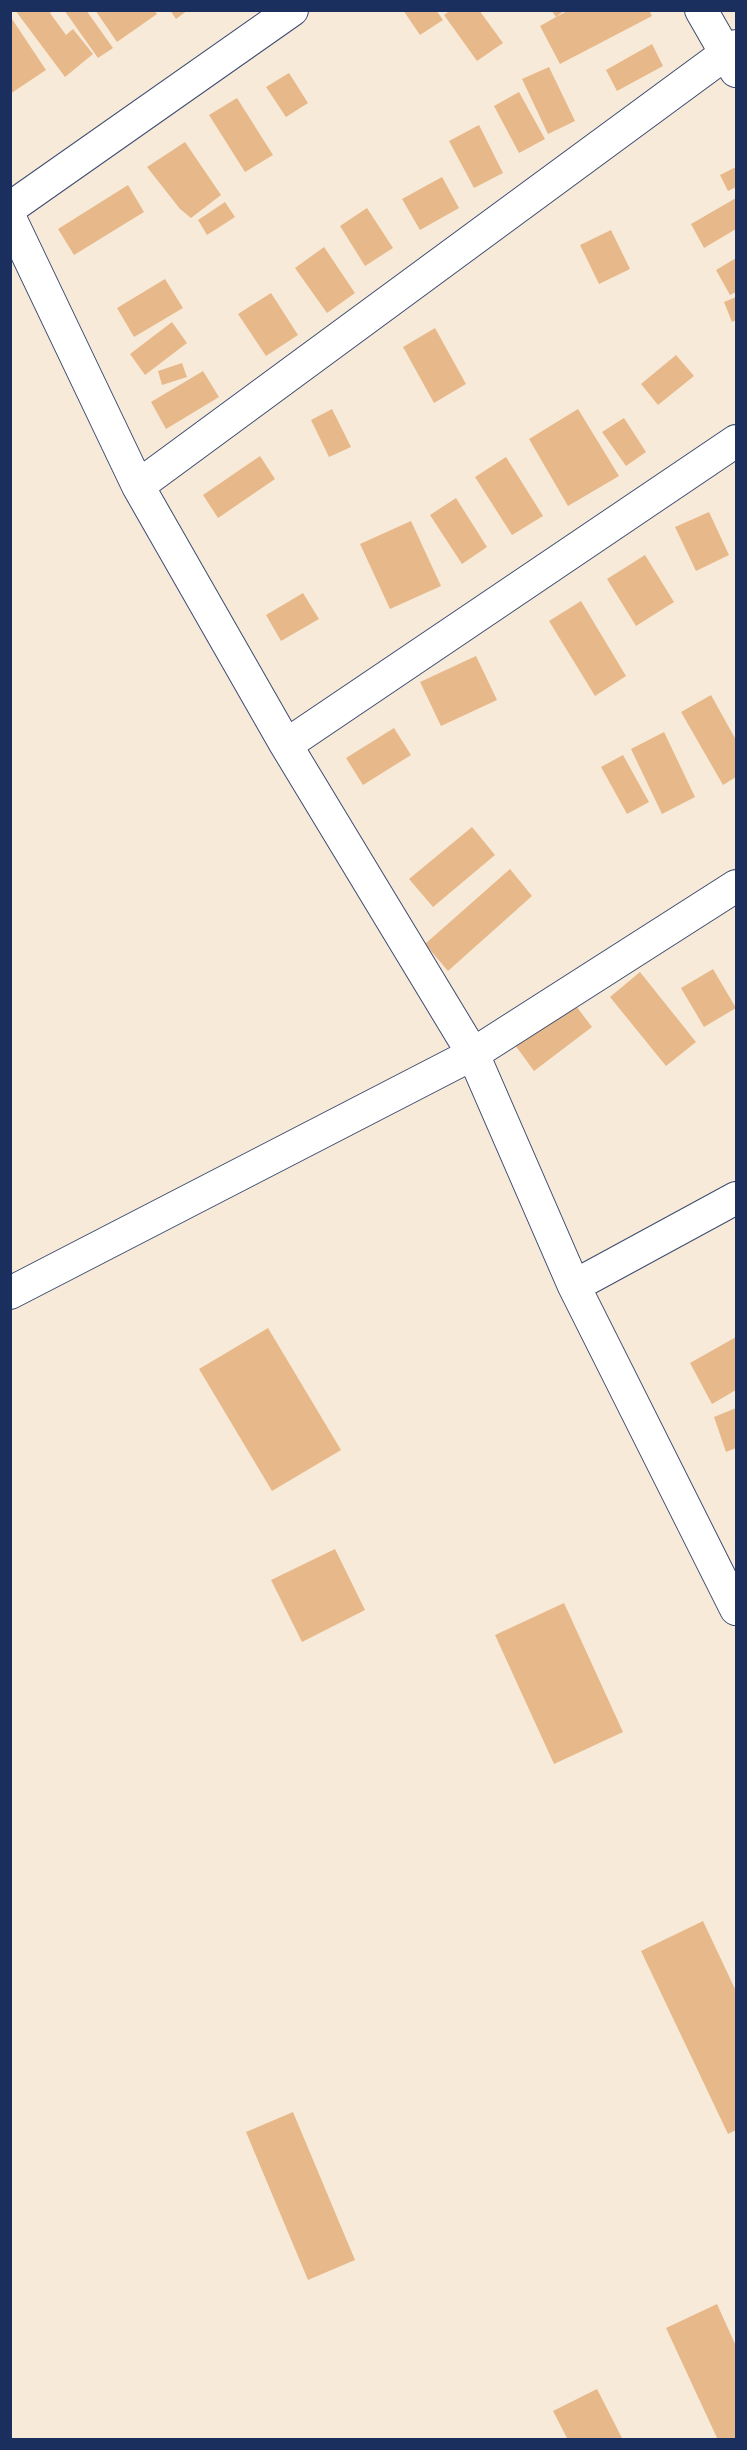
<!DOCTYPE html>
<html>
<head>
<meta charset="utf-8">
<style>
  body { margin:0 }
  #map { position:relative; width:747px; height:2450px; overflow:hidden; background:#f8ead8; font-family:Itim,sans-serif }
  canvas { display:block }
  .frame { position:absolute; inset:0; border:12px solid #1b2f5e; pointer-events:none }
</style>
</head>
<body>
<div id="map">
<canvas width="747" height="2450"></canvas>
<div class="frame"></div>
</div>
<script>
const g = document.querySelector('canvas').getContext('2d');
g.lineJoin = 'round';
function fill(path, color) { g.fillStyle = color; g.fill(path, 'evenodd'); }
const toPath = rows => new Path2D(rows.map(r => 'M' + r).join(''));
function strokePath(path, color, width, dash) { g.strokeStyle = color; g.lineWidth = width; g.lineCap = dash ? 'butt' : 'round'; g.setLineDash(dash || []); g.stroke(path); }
fill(toPath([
  [15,10,54,10,50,13,66,35,73,29,93,54,65,77],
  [64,10,86,10,113,48,98,58],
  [95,10,154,10,157,14,117,42],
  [170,10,188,10,176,19],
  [403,10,436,10,443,20,420,35],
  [451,10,479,10,503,43,477,61,444,15],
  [551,10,565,10,556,17,569,10,649,10,652,16,560,64,540,26,556,17],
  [10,16,46,70,10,94],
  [652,44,663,66,617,91,606,70],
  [549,67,575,121,548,134,522,79],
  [289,73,308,103,286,117,266,87],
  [519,92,545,139,519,153,494,106],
  [237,98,273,155,245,172,209,115],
  [479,125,503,173,474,188,449,141],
  [185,142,221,195,191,218,180,209,147,167],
  [736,167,736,187,728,191,720,175],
  [442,177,459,208,420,230,402,199],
  [128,185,144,212,74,255,58,229],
  [736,198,736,229,704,248,691,224],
  [225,202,235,217,207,235,198,220],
  [367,208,393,248,365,266,340,226],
  [611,230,630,269,599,284,580,245],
  [324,247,355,293,327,313,295,268],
  [736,258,736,292,730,295,716,270],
  [165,279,183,308,134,337,117,308],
  [271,293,298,335,266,356,238,314],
  [736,297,736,320,732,322,724,302],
  [172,322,187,343,145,375,130,354],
  [435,328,466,384,434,403,403,347],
  [676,355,694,376,658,405,641,384],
  [182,363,187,377,162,385,158,371],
  [203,371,219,397,166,429,151,402],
  [332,409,351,447,329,457,311,420],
  [578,409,619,476,568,506,529,439],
  [624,418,646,452,626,466,602,432],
  [260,456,275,479,218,518,203,495],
  [506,457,543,516,512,535,475,477],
  [456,498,487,547,462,564,430,515],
  [709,512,729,555,696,571,675,527],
  [411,521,441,586,390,609,360,544],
  [645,555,674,602,636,626,607,579],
  [303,593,319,619,281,641,266,615],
  [581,601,626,676,595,696,549,621],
  [476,656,497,700,441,726,420,682],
  [711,695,736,740,736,777,723,785,681,712],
  [394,728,411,755,363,785,346,758],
  [664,732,695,797,662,814,631,749],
  [623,755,649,802,627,814,601,767],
  [472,827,495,855,433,907,409,879],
  [510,869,532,896,448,971,425,944],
  [713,969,736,1008,704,1027,681,988],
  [640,972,696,1042,666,1066,610,997],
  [573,1002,592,1027,534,1071,515,1045],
  [268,1328,341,1450,272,1491,199,1369],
  [736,1337,736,1390,712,1404,690,1363],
  [736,1408,736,1448,726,1452,714,1417],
  [335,1549,365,1610,302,1642,271,1580],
  [564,1603,623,1732,554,1764,495,1635],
  [703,1921,736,1991,736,2130,728,2134,641,1951],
  [293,2112,355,2260,308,2280,246,2132],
  [717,2304,736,2346,736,2440,718,2440,666,2328],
  [597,2389,623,2440,568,2440,553,2411]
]), '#e7b98a');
const street = toPath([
  [701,10,736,71],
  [10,208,292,10],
  [10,218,138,486,286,745,473,1054,574,1286,736,1609],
  [138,486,736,46],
  [286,745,736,441],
  [574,1286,736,1198],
  [10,1293,473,1054,736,886]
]);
strokePath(street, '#3c4b70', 34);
strokePath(street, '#fff', 32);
</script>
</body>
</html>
